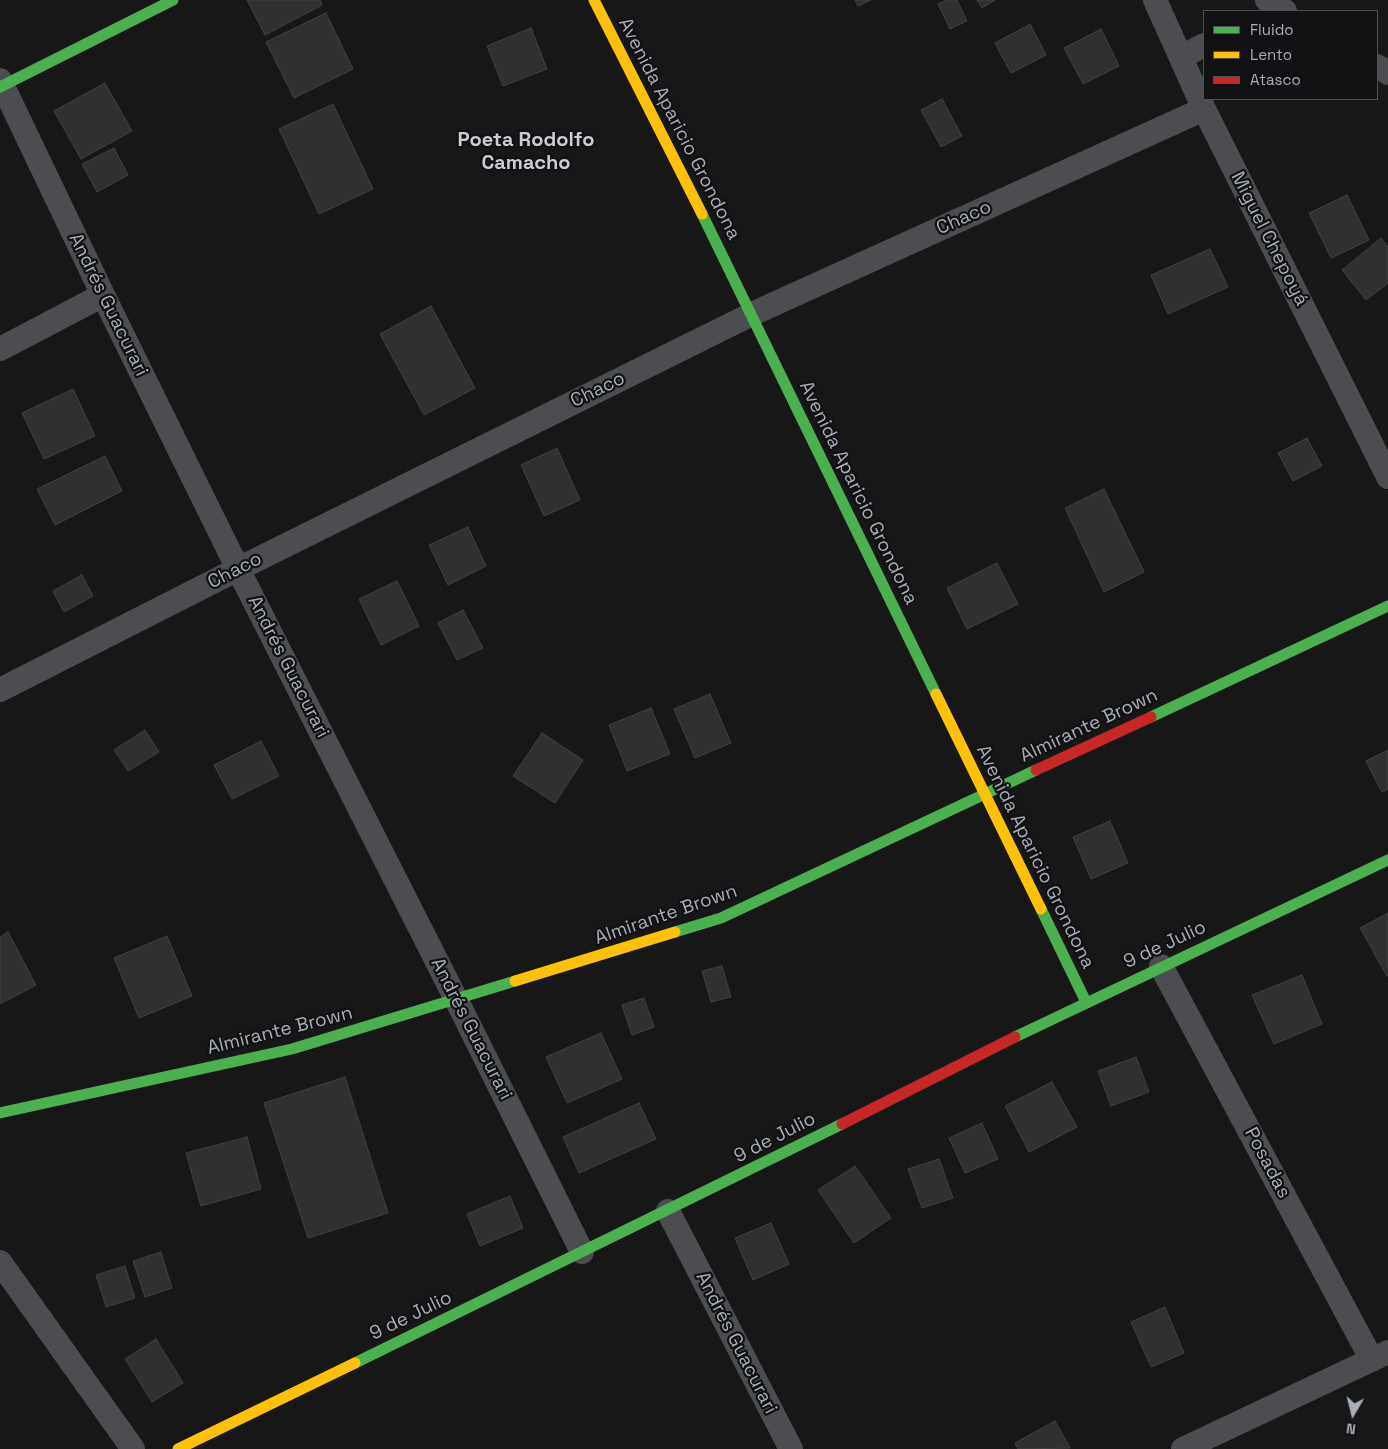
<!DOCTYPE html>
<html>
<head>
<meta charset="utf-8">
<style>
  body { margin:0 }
  #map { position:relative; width:1388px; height:1449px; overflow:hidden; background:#171717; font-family:"Space Grotesk",sans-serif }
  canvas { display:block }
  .legend { position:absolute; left:1203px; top:10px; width:175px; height:90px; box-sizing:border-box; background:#111113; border:1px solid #4d5055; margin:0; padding:6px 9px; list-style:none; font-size:15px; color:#a8afb8 }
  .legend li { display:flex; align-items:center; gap:10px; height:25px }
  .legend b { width:25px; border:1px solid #4d5055 }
  .north { position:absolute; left:1328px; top:1389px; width:50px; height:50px; -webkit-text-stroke:4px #111113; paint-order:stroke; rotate:188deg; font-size:14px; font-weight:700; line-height:20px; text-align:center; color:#a8afb8 }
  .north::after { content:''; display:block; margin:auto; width:18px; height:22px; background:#a8afb8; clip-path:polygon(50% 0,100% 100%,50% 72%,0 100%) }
</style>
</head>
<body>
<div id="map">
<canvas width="1388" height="1449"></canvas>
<ul class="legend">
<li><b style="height:6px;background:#4caf50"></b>Fluido</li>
<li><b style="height:6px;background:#ffc107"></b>Lento</li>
<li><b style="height:6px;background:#c62828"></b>Atasco</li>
</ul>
<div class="north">N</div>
</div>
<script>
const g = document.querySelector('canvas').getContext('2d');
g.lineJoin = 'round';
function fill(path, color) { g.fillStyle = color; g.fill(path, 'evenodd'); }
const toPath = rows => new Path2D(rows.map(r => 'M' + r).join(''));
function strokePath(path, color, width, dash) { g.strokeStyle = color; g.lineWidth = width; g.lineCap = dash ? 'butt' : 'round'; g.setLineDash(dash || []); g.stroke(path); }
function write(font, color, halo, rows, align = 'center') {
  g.font = font + ' "Space Grotesk",sans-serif'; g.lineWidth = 4.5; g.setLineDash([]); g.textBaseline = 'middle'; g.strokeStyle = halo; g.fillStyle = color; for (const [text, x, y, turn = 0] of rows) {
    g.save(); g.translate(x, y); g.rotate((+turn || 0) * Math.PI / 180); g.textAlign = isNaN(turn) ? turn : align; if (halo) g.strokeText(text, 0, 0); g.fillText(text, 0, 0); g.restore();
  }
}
const building = toPath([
  [247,0,320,0,322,5,265,35,247,0],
  [855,0,871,0,858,6,855,0],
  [947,0,957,0,967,21,950,29,938,4,947,0],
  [977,0,995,0,982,8,977,0],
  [326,13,353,69,294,98,266,42,326,13],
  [1030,24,1046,55,1011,73,995,43,1030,24],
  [531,28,547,69,503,86,487,46,531,28],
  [1101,29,1119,66,1083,84,1064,48,1101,29],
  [105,83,132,131,81,159,54,111,105,83],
  [942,99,962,136,941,147,921,110,942,99],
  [333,104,373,189,319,214,279,129,333,104],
  [114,148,128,175,97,192,82,164,114,148],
  [1347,195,1369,240,1331,258,1309,213,1347,195],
  [1381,238,1388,247,1388,283,1366,300,1342,270,1381,238],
  [1210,249,1228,287,1168,314,1151,275,1210,249],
  [431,306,475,388,424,415,380,334,431,306],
  [73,389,95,436,44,459,22,413,73,389],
  [1307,438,1322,466,1293,481,1278,453,1307,438],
  [557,448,580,500,544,516,521,465,557,448],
  [105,456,122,491,55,525,37,489,105,456],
  [1104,489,1144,572,1104,592,1065,508,1104,489],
  [468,527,486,566,448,585,429,545,468,527],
  [997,563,1018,604,967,629,947,588,997,563],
  [82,575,93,596,64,612,53,591,82,575],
  [397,581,419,626,381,645,359,599,397,581],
  [463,610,483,648,457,660,438,623,463,610],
  [710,694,731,743,695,758,674,709,710,694],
  [651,708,670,754,627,771,609,725,651,708],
  [145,730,159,752,128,771,114,750,145,730],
  [542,733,583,760,555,803,513,776,542,733],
  [261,741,279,776,232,799,214,765,261,741],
  [1388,750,1388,789,1382,792,1366,761,1388,750],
  [1110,821,1128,863,1091,879,1073,837,1110,821],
  [1388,913,1388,976,1387,976,1360,928,1388,913],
  [8,932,36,985,0,1004,0,937,8,932],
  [167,936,192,996,139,1018,114,958,167,936],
  [722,966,731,997,711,1002,702,971,722,966],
  [1302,975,1322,1024,1274,1044,1252,995,1302,975],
  [644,998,654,1027,632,1035,622,1005,644,998],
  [601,1033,622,1079,567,1103,546,1057,601,1033],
  [1136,1057,1149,1092,1111,1106,1098,1071,1136,1057],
  [345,1077,388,1213,308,1238,264,1103,345,1077],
  [1052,1082,1077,1127,1029,1152,1005,1106,1052,1082],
  [639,1103,656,1139,579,1173,563,1137,639,1103],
  [982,1123,998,1159,965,1173,949,1138,982,1123],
  [247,1137,261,1189,201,1206,186,1153,247,1137],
  [939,1159,953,1198,922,1208,908,1169,939,1159],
  [855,1166,891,1218,854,1243,818,1190,855,1166],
  [510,1196,523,1228,480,1246,467,1214,510,1196],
  [771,1223,789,1264,753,1280,735,1238,771,1223],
  [161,1252,172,1288,145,1297,133,1261,161,1252],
  [125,1266,135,1298,106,1307,96,1275,125,1266],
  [1165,1307,1184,1353,1151,1367,1131,1322,1165,1307],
  [156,1339,183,1383,152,1402,125,1359,156,1339],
  [1055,1421,1070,1448,1018,1449,1015,1443,1055,1421]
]);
fill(building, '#303031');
strokePath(building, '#3f4143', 1);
strokePath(toPath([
  [1155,0,1204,109,1388,477],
  [1267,0,1285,11],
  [1182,57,1204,45],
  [1377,66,1388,73],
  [0,80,103,295,238,569,457,1001,582,1252],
  [0,349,103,295],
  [0,690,238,569,752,314,1204,109],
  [1161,966,1372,1360],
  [668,1211,791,1449],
  [0,1262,133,1449],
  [1183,1449,1388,1352]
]), '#4b4d50', 24);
strokePath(toPath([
  [0,87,173,0],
  [702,214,936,694],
  [1151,717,1388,606],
  [1041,909,1086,1002],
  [675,932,721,918,1036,770],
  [1015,1037,1388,860],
  [0,1113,292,1049,515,981],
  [355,1363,842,1124]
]), '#4caf50', 11);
strokePath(toPath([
  [594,0,702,214],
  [936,694,1041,909],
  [515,981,675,932],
  [178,1449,355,1363]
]), '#ffc107', 11);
strokePath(toPath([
  [1036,770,1151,717],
  [842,1124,1015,1037]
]), '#c62828', 11);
write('19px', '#a8afb8', '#111113', [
  ["Avenida Aparicio Grondona",679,129,63],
  ["Chaco",964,218,-24],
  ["Miguel Chepoyá",1269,239,63],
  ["Andrés Guacurari",108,305,64],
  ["Chaco",598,390,-26],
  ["Avenida Aparicio Grondona",858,493,64],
  ["Chaco",235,571,-27],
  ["Andrés Guacurari",288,667,63],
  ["Almirante Brown",1089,726,-25],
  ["Avenida Aparicio Grondona",1035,857,64],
  ["Almirante Brown",666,915,-19],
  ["9 de Julio",1165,945,-25],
  ["Andrés Guacurari",471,1029,63],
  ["Almirante Brown",280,1031,-14],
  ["9 de Julio",775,1138,-27],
  ["Posadas",1267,1163,62],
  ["9 de Julio",411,1316,-26],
  ["Andrés Guacurari",736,1343,63]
]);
write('bold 20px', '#c9cdd4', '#111113', [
  ["Poeta Rodolfo",526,141],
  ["Camacho",526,164]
]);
</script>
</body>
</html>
